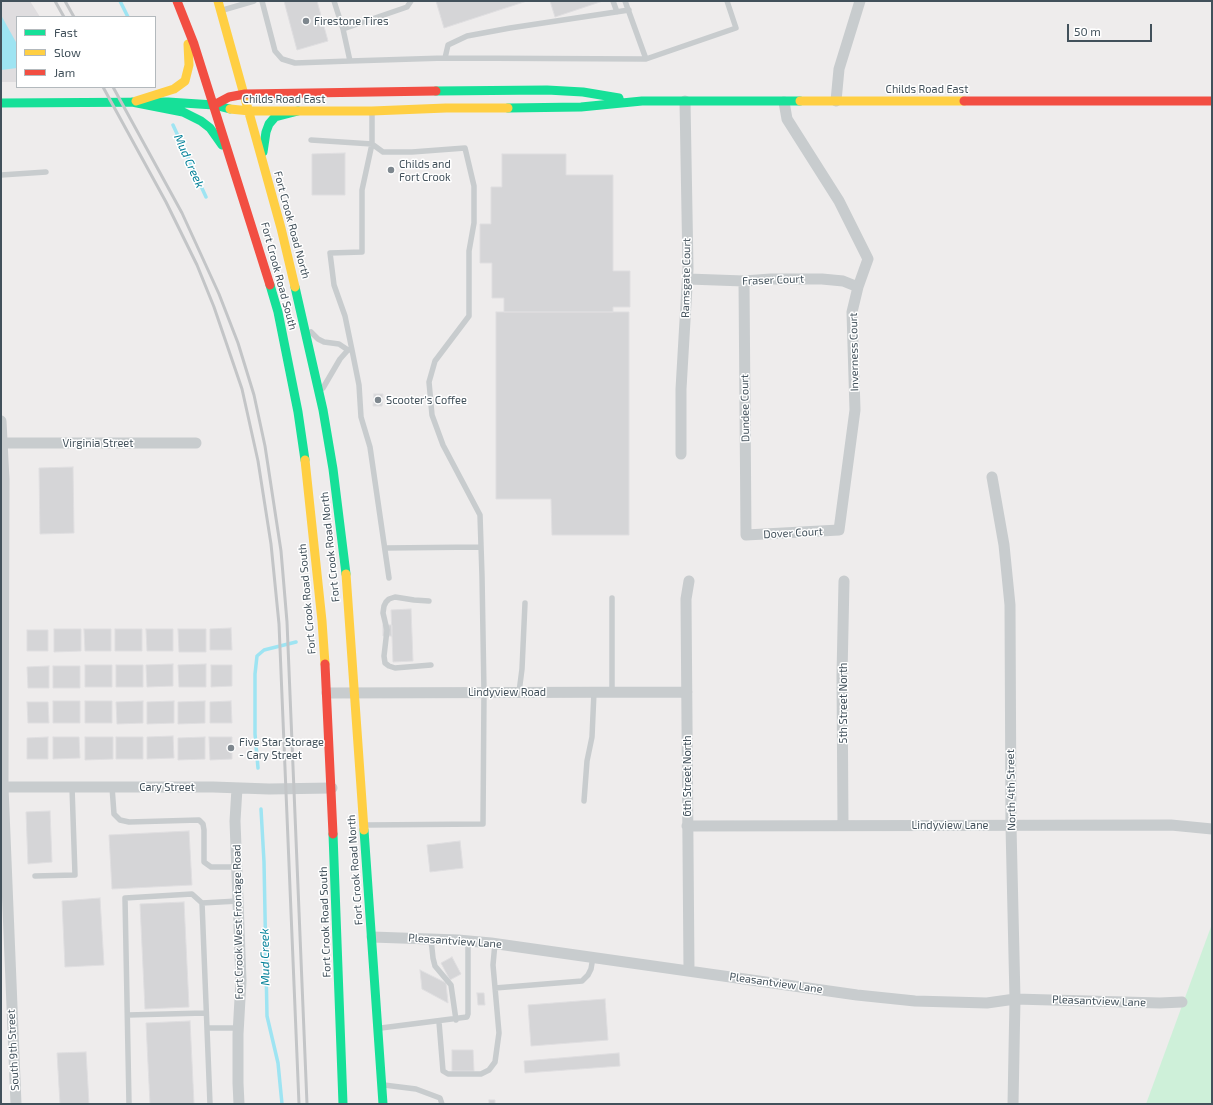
<!DOCTYPE html>
<html>
<head>
<meta charset="utf-8">
<style>
  body { margin:0 }
  #map { position:relative; width:1213px; height:1105px; overflow:hidden; background:#eeecec; font-family:"Exo 2",sans-serif }
  canvas { display:block }
  .frame { position:absolute; inset:0; border:2px solid #42515b; pointer-events:none }
  .legend { position:absolute; left:16px; top:16px; width:140px; height:72px; box-sizing:border-box; background:#fff; border:1px solid #b3b9bd; margin:0; padding:5px 7px; list-style:none; font-size:12px; color:#42515b }
  .legend li { display:flex; align-items:center; gap:8px; height:20px }
  .legend b { width:20px; border:1px solid #b3b9bd }
  .scale { position:absolute; left:1067px; top:24px; width:85px; height:18px; box-sizing:border-box; border:2px solid #42515b; border-top:0; padding-left:5px; font-size:12px; line-height:14px; white-space:nowrap; color:#42515b; -webkit-text-stroke:3px #fff; paint-order:stroke }
</style>
</head>
<body>
<div id="map">
<canvas width="1213" height="1105"></canvas>
<div class="frame"></div>
<ul class="legend">
<li><b style="height:5px;background:#16e098"></b>Fast</li>
<li><b style="height:5px;background:#ffcf43"></b>Slow</li>
<li><b style="height:5px;background:#f24e42"></b>Jam</li>
</ul>
<div class="scale">50 m</div>
</div>
<script>
const g = document.querySelector('canvas').getContext('2d');
g.lineJoin = 'round';
function fill(path, color) { g.fillStyle = color; g.fill(path, 'evenodd'); }
const toPath = rows => new Path2D(rows.map(r => 'M' + r).join(''));
function strokePath(path, color, width, dash) { g.strokeStyle = color; g.lineWidth = width; g.lineCap = dash ? 'butt' : 'round'; g.setLineDash(dash || []); g.stroke(path); }
function write(font, color, halo, rows, align = 'center') {
  g.font = font + ' "Exo 2",sans-serif'; g.lineWidth = 3; g.setLineDash([]); g.textBaseline = 'middle'; g.strokeStyle = halo; g.fillStyle = color; for (const [text, x, y, turn = 0] of rows) {
    g.save(); g.translate(x, y); g.rotate((+turn || 0) * Math.PI / 180); g.textAlign = isNaN(turn) ? turn : align; if (halo) g.strokeText(text, 0, 0); g.fillText(text, 0, 0); g.restore();
  }
}
fill(toPath([
  [1,1,30,1,40,17,17,17,17,82,1,82]
]), '#dfdddf');
fill(toPath([
  [1212,924,1212,1104,1146,1104]
]), '#cef0d9');
fill(toPath([
  [1,15,17,44,17,68,1,70]
]), '#9ee4f2');
strokePath(toPath([
  [120,1,128,17],
  [173,125,206,197],
  [258,768,255,734,255,674,257,656,264,650,296,642],
  [261,809,264,862,267,1016,278,1063,282,1104]
]), '#9ee4f2', 3.5);
const building = toPath([
  [284,1,317,1,328,41,297,50,284,1],
  [436,1,527,1,444,28,436,1],
  [550,1,603,1,555,17,550,1],
  [345,153,345,195,312,195,312,154,345,153],
  [502,154,566,154,566,175,613,175,613,271,630,271,630,307,613,307,613,312,504,312,504,298,492,298,492,263,480,263,480,224,491,224,491,187,502,187,502,154],
  [496,312,629,312,629,535,552,535,551,499,496,499,496,312],
  [374,394,383,394,382,406,373,406,374,394],
  [73,467,74,533,40,534,39,468,73,467],
  [411,609,413,661,393,662,391,610,411,609],
  [383,625,392,625,392,636,383,636,383,625],
  [231,628,232,650,210,650,210,629,231,628],
  [54,629,81,629,81,651,54,652,54,629],
  [84,629,111,629,111,651,85,651,84,629],
  [115,629,142,629,142,651,115,651,115,629],
  [146,629,173,629,173,651,147,651,146,629],
  [178,629,206,629,206,652,179,652,178,629],
  [27,630,48,630,48,651,27,651,27,630],
  [173,664,173,686,147,687,146,665,173,664],
  [206,664,206,687,179,687,178,665,206,664],
  [85,665,112,665,112,687,85,687,85,665],
  [116,665,143,665,143,687,116,687,116,665],
  [211,665,232,665,232,686,211,687,211,665],
  [49,666,49,688,28,688,27,667,49,666],
  [53,666,80,666,80,688,53,688,53,666],
  [53,701,80,701,80,723,53,723,53,701],
  [85,701,112,701,112,723,85,723,85,701],
  [143,701,143,723,117,724,116,702,143,701],
  [174,701,174,723,147,724,147,702,174,701],
  [205,701,205,723,178,724,178,702,205,701],
  [231,701,232,723,210,723,210,702,231,701],
  [27,702,48,702,49,723,28,723,27,702],
  [173,736,174,758,147,759,147,737,173,736],
  [48,737,48,759,27,759,27,738,48,737],
  [53,737,79,737,80,758,53,759,53,737],
  [85,737,113,737,113,759,85,760,85,737],
  [116,737,143,737,143,759,116,759,116,737],
  [205,737,205,759,178,760,178,738,205,737],
  [209,737,232,737,232,759,210,760,209,737],
  [50,811,52,862,28,864,26,812,50,811],
  [189,831,192,885,112,889,109,835,189,831],
  [460,841,463,868,430,872,427,845,460,841],
  [100,898,104,965,65,967,62,901,100,898],
  [184,902,189,1007,145,1009,140,904,184,902],
  [452,957,461,974,450,980,441,963,452,957],
  [420,970,446,983,448,1003,422,989,420,970],
  [477,993,484,993,485,1005,478,1005,477,993],
  [605,999,608,1040,531,1046,528,1005,605,999],
  [190,1021,194,1104,150,1104,146,1023,190,1021],
  [452,1050,473,1050,474,1071,452,1071,452,1050],
  [86,1052,89,1104,60,1104,57,1053,86,1052],
  [619,1053,620,1066,525,1073,524,1061,619,1053],
  [489,1100,495,1100,495,1104,489,1104,489,1100]
]);
fill(building, '#d5d5d7');
strokePath(building, '#dfdee0', 1);
strokePath(toPath([
  [262,1,275,51,282,59,295,63,350,61],
  [334,1,343,29,350,61,445,58,448,45,467,36,510,28,629,10],
  [613,1,617,12],
  [625,1,646,59],
  [223,10,254,1],
  [343,29,407,7,411,1],
  [445,58,646,59,736,28,727,1],
  [372,111,372,144,362,190,362,252,330,253,334,285,345,316,352,350,359,385,361,417,370,447,389,578],
  [311,140,372,144,383,152,412,152,465,148,474,186,474,223,469,251,469,316,435,361,429,382,432,415,443,445,480,515,482,576,484,692,483,824,367,825],
  [1,175,46,172],
  [311,332,318,339,324,342,339,344,348,350,352,350],
  [323,388,340,359,348,350],
  [385,548,481,547],
  [429,601,414,600,395,597,389,599,386,602,384,606,383,613,387,630,384,656,385,663,389,666,395,668,431,665],
  [519,692,522,669,525,603],
  [612,692,612,598],
  [112,787,114,814,120,820,129,822,199,820,203,824,204,830,204,862,211,867,237,867],
  [584,801,587,761,592,737,594,692],
  [35,876,75,875,72,787],
  [202,903,210,1104],
  [431,939,433,958,435,966,451,985,456,1020],
  [495,988,582,981,588,975,591,969,593,957],
  [128,1015,205,1013],
  [439,1022,443,1071,448,1074,481,1074,489,1070,495,1062,499,1033,493,965,495,943],
  [207,1028,238,1028],
  [381,1028,467,1017,468,1014,468,941],
  [384,1085,416,1089,440,1098,442,1104],
  [129,1104,125,898,192,894,202,903,238,901]
]), '#c8ccce', 5.5);
strokePath(toPath([
  [836,101,839,69,860,1],
  [688,279,744,281,771,279,822,279,843,281,858,287],
  [744,281,746,535,839,530,855,410,852,312,858,287,868,259,839,201,787,119,784,102],
  [1,421,4,480,3,787,16,1104],
  [1,443,196,443],
  [681,454,681,389,688,269,685,101],
  [992,477,1004,545,1010,605,1011,826,1015,999,1013,1104],
  [689,581,686,599,689,971],
  [327,693,687,692],
  [3,787,213,787,269,789,332,788],
  [237,788,235,821,241,981,238,1034,238,1083,239,1104],
  [843,825,842,675,844,581],
  [687,826,1171,825,1212,829],
  [372,937,458,940,491,943,857,995,915,1001,987,1003,1015,999,1160,1003,1182,1002]
]), '#c8ccce', 11);
strokePath(toPath([
  [436,91,547,90,583,92,619,98],
  [132,102,183,112,201,121,210,128,222,145],
  [1,103,168,102,214,105,230,109],
  [508,108,581,107,642,101,800,101],
  [263,152,266,132,269,124,275,117,298,111],
  [270,285,278,312,298,412,305,460],
  [295,287,323,410,333,469,346,574],
  [364,830,383,1104],
  [333,834,343,1104]
]), '#16e098', 9);
strokePath(toPath([
  [218,1,281,228,295,287],
  [136,101,174,89,185,81,189,65,188,44],
  [800,101,964,101],
  [230,109,250,111,372,111,446,108,508,108],
  [305,460,322,621,325,664],
  [346,574,364,830]
]), '#ffcf43', 9);
strokePath(toPath([
  [177,1,194,44,270,285],
  [964,101,1212,101],
  [214,105,229,97,245,94,436,91],
  [325,664,333,834]
]), '#f24e42', 9);
strokePath(toPath([
  [55,1,64,17],
  [65,1,74,17],
  [103,87,166,202,197,265,214,307,242,389,258,461,271,544,279,624,299,1104],
  [113,87,182,213,219,294,238,343,254,395,265,446,281,551,287,622,307,1104]
]), '#c3c5c7', 3);
for (const [x, y, r, color] of [
  [306,21,4,"#7e878e"],
  [391,170,4,"#7e878e"],
  [378,400,4,"#7e878e"],
  [231,748,4,"#7e878e"]
]) { const dot = new Path2D(); dot.arc(x, y, r, 0, 2 * Math.PI); g.fillStyle = color; g.fill(dot); strokePath(dot, '#fff', 1.5); }
write('11px', '#42515b', '#fff', [
  ["Firestone Tires",314,21],
  ["Childs and",399,164],
  ["Fort Crook",399,177],
  ["Scooter's Coffee",386,400],
  ["Five Star Storage",239,742],
  ["- Cary Street",239,755]
], 'left');
write('11px', '#42515b', '#fff', [
  ["Childs Road East",927,89],
  ["Childs Road East",284,99],
  ["Fort Crook Road North",292,225,75],
  ["Fort Crook Road South",279,276,75],
  ["Ramsgate Court",686,278,-89],
  ["Fraser Court",773,280,-2],
  ["Inverness Court",854,352,-91],
  ["Dundee Court",745,408,-91],
  ["Virginia Street",98,443],
  ["Dover Court",793,533,-3],
  ["Fort Crook Road North",330,547,-96],
  ["Fort Crook Road South",307,599,-95],
  ["Lindyview Road",507,692],
  ["5th Street North",843,703,-90],
  ["6th Street North",687,776,-90],
  ["Cary Street",167,787],
  ["North 4th Street",1011,790,-91],
  ["Lindyview Lane",950,825],
  ["Fort Crook Road North",355,870,-94],
  ["Fort Crook West Frontage Road",238,922,-91],
  ["Fort Crook Road South",325,922,-92],
  ["Pleasantview Lane",455,941,4],
  ["Pleasantview Lane",776,983,8],
  ["Pleasantview Lane",1099,1001,2],
  ["South 9th Street",13,1050,-93]
]);
write('italic 12px', '#038098', '#fff', [
  ["Mud Creek",189,161,66],
  ["Mud Creek",265,957,-91]
]);
</script>
</body>
</html>
